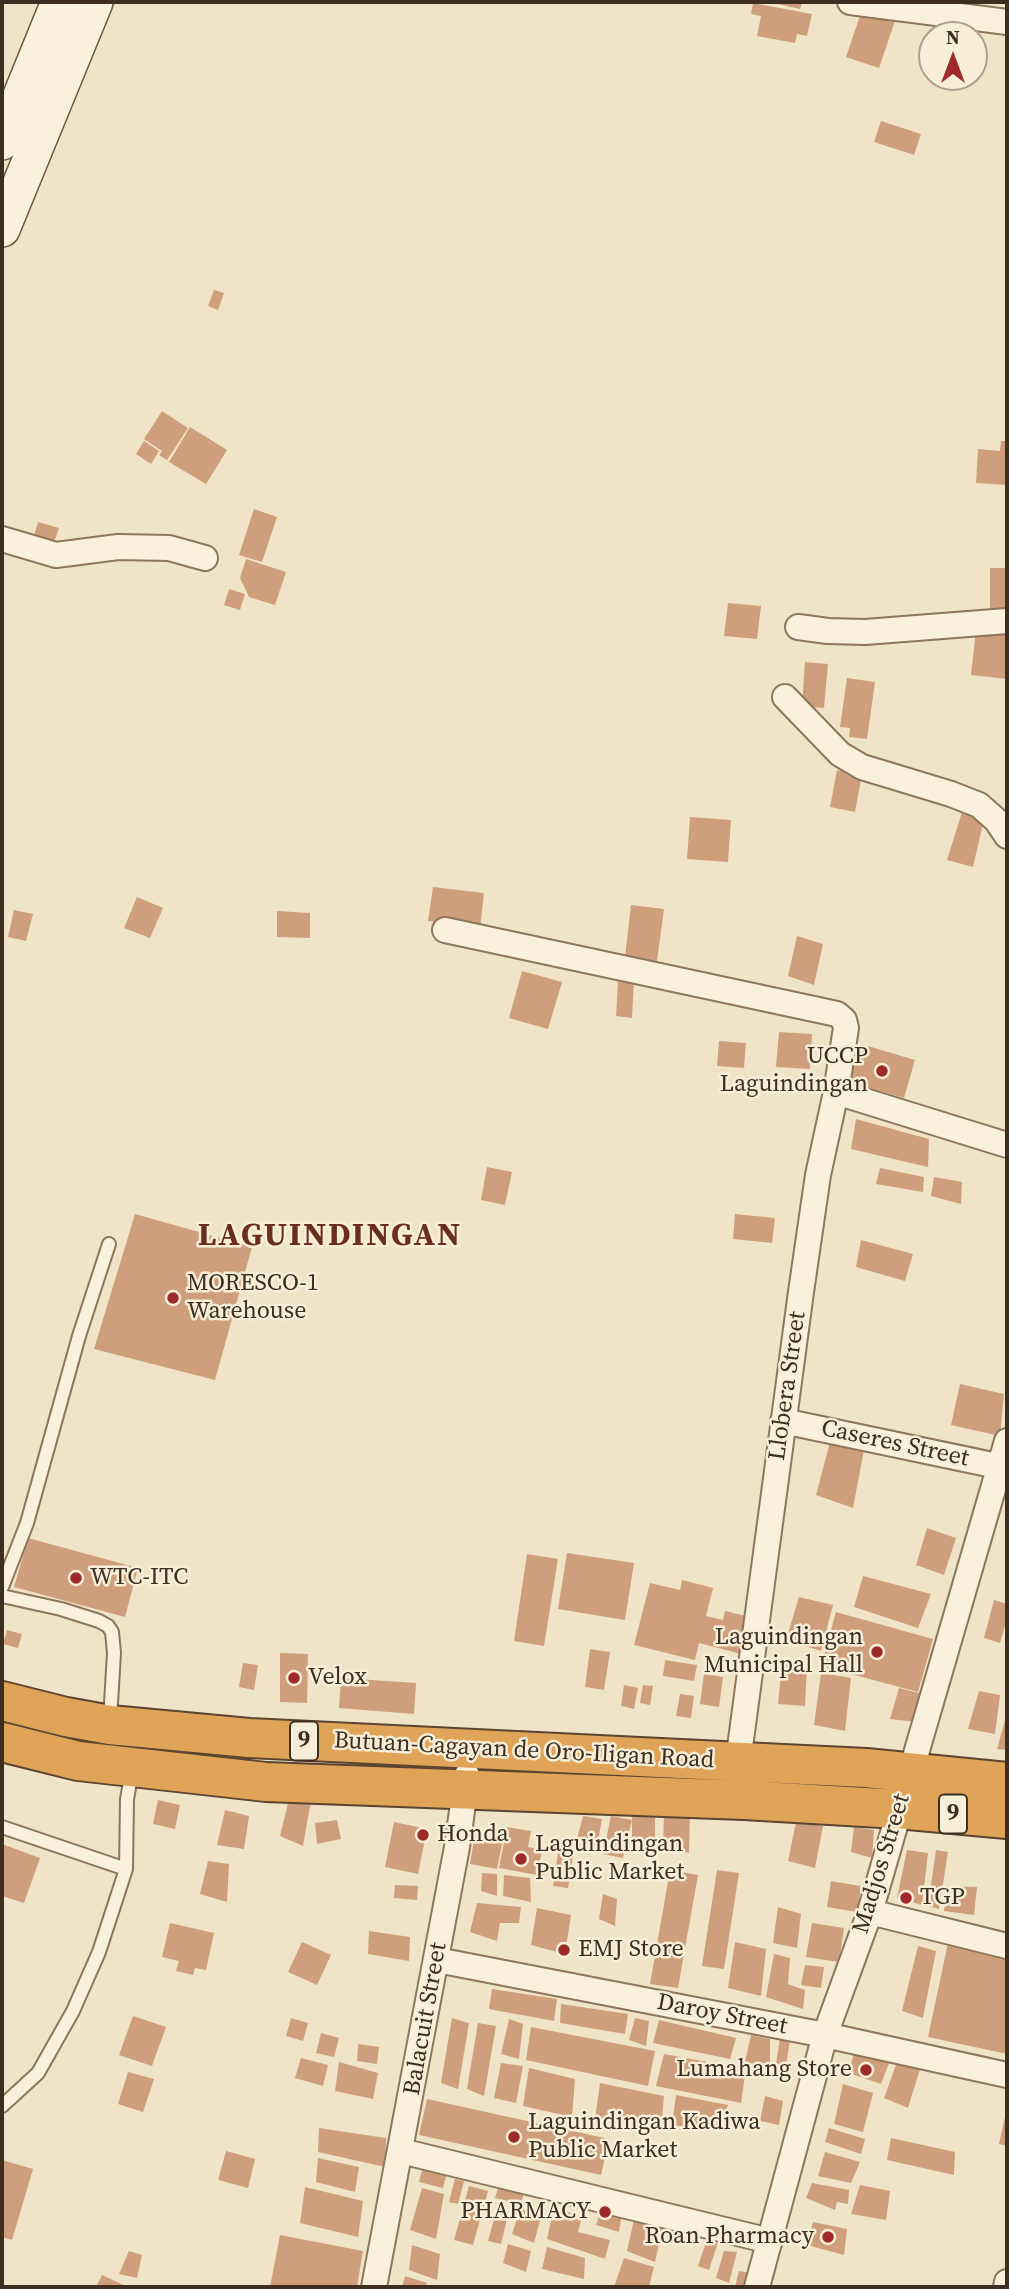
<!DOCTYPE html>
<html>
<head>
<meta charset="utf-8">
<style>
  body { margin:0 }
  #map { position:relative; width:1009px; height:2289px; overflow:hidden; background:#f0e4c8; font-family:"Source Serif 4",serif }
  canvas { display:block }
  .frame { position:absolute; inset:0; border:4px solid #3d2e20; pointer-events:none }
  .north { position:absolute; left:918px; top:21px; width:70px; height:70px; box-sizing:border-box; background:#f7eed8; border:2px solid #ada18e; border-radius:50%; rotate:0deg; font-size:19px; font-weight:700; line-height:28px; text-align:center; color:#3d2e20 }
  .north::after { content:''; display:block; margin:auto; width:24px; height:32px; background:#9e2a2b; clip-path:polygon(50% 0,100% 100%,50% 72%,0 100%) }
</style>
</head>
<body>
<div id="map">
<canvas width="1009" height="2289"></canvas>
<div class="frame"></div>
<div class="north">N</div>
</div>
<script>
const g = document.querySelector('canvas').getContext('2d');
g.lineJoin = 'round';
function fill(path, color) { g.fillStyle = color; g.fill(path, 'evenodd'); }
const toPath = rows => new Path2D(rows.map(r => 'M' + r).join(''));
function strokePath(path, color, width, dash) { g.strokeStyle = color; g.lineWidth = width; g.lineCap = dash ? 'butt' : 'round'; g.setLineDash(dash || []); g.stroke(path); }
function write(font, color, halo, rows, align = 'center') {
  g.font = font + ' "Source Serif 4",serif'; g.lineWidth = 5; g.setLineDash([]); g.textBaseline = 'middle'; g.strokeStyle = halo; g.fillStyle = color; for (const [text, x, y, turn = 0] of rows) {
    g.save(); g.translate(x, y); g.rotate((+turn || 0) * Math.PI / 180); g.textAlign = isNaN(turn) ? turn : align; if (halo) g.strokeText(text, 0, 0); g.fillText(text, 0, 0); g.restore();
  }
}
fill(toPath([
  [769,2,802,2,800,9],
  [753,3,812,14,807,36,797,34,795,43,757,36,761,16,751,14],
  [863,7,896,18,879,68,846,57],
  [881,121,921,134,914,155,874,142],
  [214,290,224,293,218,310,208,306],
  [162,411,188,428,167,460,159,455,162,451,144,439],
  [190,427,227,450,206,484,169,462],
  [144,441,159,451,151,464,136,454],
  [1001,441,1007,441,1007,485,976,483,978,449,1000,451],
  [254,509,277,517,262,562,239,555],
  [38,522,59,528,52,548,32,542],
  [246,559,286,572,275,605,249,597,240,578],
  [990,568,1007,568,1007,611,990,612],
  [229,589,245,594,240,610,224,605],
  [728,603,761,606,757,639,724,636],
  [976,630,1007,634,1007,679,971,675],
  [805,662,828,664,824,708,802,706],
  [847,678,875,682,867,739,849,737,850,728,840,727],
  [837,770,862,774,855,812,830,807],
  [962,812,984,819,973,867,947,860],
  [690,817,731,820,728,862,687,859],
  [433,887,484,893,480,928,428,921],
  [137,897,163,908,150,938,124,928],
  [631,905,664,909,657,961,625,957],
  [14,910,33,914,26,941,8,937],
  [277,911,310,913,310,938,277,937],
  [797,936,823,944,814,985,788,976],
  [522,971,562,982,548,1029,509,1018],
  [618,980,634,981,632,1018,616,1016],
  [779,1032,812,1034,810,1069,776,1067],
  [719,1041,746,1043,744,1068,717,1066],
  [861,1044,915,1060,904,1098,849,1082],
  [856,1119,929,1139,928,1167,851,1149],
  [487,1167,512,1172,505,1205,481,1200],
  [880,1168,924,1177,923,1192,876,1184],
  [934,1177,962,1182,961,1204,931,1196],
  [135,1214,252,1247,215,1380,94,1349],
  [735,1214,775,1218,772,1243,733,1239],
  [861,1240,913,1254,905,1281,856,1267],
  [960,1384,1004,1394,1000,1436,951,1425],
  [830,1442,864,1450,853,1508,816,1495],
  [927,1528,956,1538,944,1575,916,1565],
  [28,1538,138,1568,125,1617,14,1587],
  [567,1553,634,1563,625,1620,558,1609],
  [527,1554,558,1559,544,1646,514,1641],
  [863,1576,931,1594,918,1628,854,1607],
  [682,1580,713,1588,706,1616,723,1620,725,1611,750,1617,741,1654,699,1643,695,1660,634,1645,650,1583,680,1590],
  [799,1597,833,1605,821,1651,786,1640],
  [994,1600,1007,1604,1007,1619,1000,1643,984,1638],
  [836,1612,933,1639,918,1692,821,1666],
  [7,1630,22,1634,18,1648,3,1644],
  [590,1649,610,1652,604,1690,585,1687],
  [280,1653,308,1654,307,1703,280,1702],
  [665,1660,697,1665,694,1681,663,1676],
  [243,1663,258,1665,254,1690,239,1687],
  [782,1663,807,1667,805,1706,778,1704],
  [821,1673,851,1678,845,1731,814,1725],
  [704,1674,723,1677,719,1707,700,1704],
  [341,1678,416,1683,414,1714,339,1708],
  [624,1685,638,1688,634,1709,621,1706],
  [643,1685,653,1686,650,1705,640,1703],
  [899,1688,923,1694,917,1722,890,1719],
  [979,1691,1000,1695,995,1734,968,1729],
  [680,1694,694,1696,691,1718,676,1716],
  [1007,1713,1007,1750,997,1749],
  [290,1795,311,1801,303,1846,280,1836],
  [158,1800,180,1805,175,1829,153,1824],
  [225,1810,249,1816,244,1849,217,1845],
  [632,1811,655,1811,655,1849,632,1849],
  [664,1814,690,1814,689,1853,663,1847],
  [583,1816,602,1819,596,1852,575,1847],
  [611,1816,632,1820,623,1858,603,1854],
  [337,1820,341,1839,317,1844,315,1823],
  [394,1822,427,1829,418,1874,385,1867],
  [796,1822,823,1826,815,1868,788,1861],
  [507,1827,531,1831,528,1847,542,1850,537,1875,499,1868],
  [854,1827,874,1830,872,1858,851,1852],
  [475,1834,503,1839,497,1869,470,1864],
  [2,1844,40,1858,24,1903,2,1896],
  [559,1847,574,1849,568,1888,553,1886],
  [907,1850,928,1853,922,1905,897,1898],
  [936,1850,948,1852,939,1909,928,1906],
  [208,1861,229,1864,227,1902,200,1894],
  [670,1870,698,1875,678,1988,650,1984],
  [717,1870,739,1873,724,1969,702,1966],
  [482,1873,497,1874,497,1896,481,1891],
  [504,1875,530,1878,531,1902,503,1896],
  [831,1881,861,1886,857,1912,827,1907],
  [395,1885,418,1886,417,1900,394,1898],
  [948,1886,977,1887,974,1915,944,1911],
  [603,1894,617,1899,615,1926,599,1919],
  [477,1903,521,1907,519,1923,500,1923,497,1941,470,1932],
  [778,1907,801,1914,797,1948,773,1943],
  [537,1908,571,1915,565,1954,531,1945],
  [170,1923,214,1933,206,1970,195,1968,193,1975,176,1971,179,1961,162,1957],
  [812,1923,844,1928,839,1962,806,1957],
  [369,1931,410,1937,409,1961,368,1954],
  [949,1938,1007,1951,1007,2054,928,2037],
  [302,1942,331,1955,317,1985,288,1972],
  [735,1942,766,1949,761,1996,728,1988],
  [918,1946,936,1951,923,2018,902,2011],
  [774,1954,790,1958,788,1984,805,1990,803,2009,766,1997],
  [805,1965,824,1967,821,1988,801,1985],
  [492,1989,557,1999,554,2021,489,2009],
  [561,2004,628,2014,625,2034,560,2023],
  [133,2016,166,2027,152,2066,119,2055],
  [291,2018,308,2023,303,2041,286,2036],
  [452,2018,469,2023,458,2089,441,2083],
  [635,2018,649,2021,646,2046,629,2040],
  [509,2019,523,2024,519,2059,501,2054],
  [659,2020,736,2038,730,2059,653,2043],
  [478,2023,496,2026,484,2096,467,2089],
  [531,2027,655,2051,648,2086,526,2060],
  [321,2033,339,2038,334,2057,316,2053],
  [751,2035,770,2039,770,2067,745,2062],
  [780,2038,790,2040,784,2078,774,2077],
  [358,2044,379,2047,377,2064,357,2061],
  [855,2048,891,2058,881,2084,849,2073],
  [664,2054,746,2069,741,2103,656,2086],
  [301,2058,328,2065,323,2086,295,2078],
  [339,2062,378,2073,373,2099,335,2091],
  [897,2062,920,2069,908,2108,884,2098],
  [501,2063,523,2066,516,2103,494,2098],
  [529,2068,575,2079,572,2117,523,2106],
  [128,2072,154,2079,143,2112,118,2104],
  [600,2083,664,2096,661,2129,595,2119],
  [843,2084,873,2093,863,2132,834,2124],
  [676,2095,728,2105,719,2130,672,2125],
  [765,2096,783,2101,779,2125,760,2121],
  [427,2099,609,2139,601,2175,419,2135],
  [1006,2112,1007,2112,1007,2146,999,2144],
  [319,2128,386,2138,385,2167,318,2152],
  [829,2128,865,2139,861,2154,825,2142],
  [891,2138,955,2152,954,2175,887,2160],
  [226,2151,255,2159,248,2188,218,2180],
  [825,2152,860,2162,851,2183,818,2176],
  [318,2158,359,2167,355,2192,316,2182],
  [2,2160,33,2169,12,2240,2,2237],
  [423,2166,447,2173,443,2188,419,2182],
  [455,2179,464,2181,458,2204,449,2202],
  [501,2179,525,2188,521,2204,495,2198],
  [812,2183,849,2190,848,2204,837,2202,835,2210,806,2198],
  [860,2185,890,2191,886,2220,851,2214],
  [469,2186,488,2191,473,2245,454,2240],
  [305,2187,363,2201,358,2237,300,2223],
  [422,2188,444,2194,436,2239,410,2230],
  [554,2207,582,2217,578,2232,610,2240,605,2259,547,2239],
  [602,2207,622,2213,619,2232,596,2225],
  [520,2209,542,2213,534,2243,512,2234],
  [496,2212,508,2215,501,2244,488,2241],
  [634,2219,663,2227,655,2262,627,2251],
  [813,2222,847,2229,844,2255,807,2245],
  [280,2235,363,2251,357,2287,270,2287],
  [706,2242,718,2242,709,2270,698,2266],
  [508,2244,531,2251,526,2272,503,2263],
  [412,2245,440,2254,437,2280,409,2270],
  [547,2247,585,2258,584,2279,542,2269],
  [129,2251,142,2255,137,2278,119,2274],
  [724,2251,737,2252,729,2283,716,2278],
  [624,2258,654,2267,649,2287,614,2287],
  [739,2271,750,2273,747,2287,735,2287],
  [102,2275,128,2287,96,2287],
  [405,2276,427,2283,426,2287,402,2287]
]), '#cf9f7d');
const lane = toPath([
  [2,1587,27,1523,79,1336,109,1244],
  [2,1596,61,1609,99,1621,108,1626,112,1632,114,1653,110,1720],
  [2,1827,126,1869],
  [2,2106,38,2073,73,2011,99,1952,126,1869,127,1799,132,1771]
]);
const street = toPath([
  [850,2,1007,22],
  [2,539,56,555,118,547,169,548,205,558],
  [798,627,828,631,865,632,1007,621],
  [785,697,840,754,862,767,951,794,979,805,996,820,1007,836],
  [445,930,837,1014,844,1020,846,1028,836,1092,818,1175,801,1292,738,1762],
  [836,1092,1007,1145],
  [783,1421,1007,1468],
  [870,1912,1007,1946],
  [437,1960,825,2035,1007,2075],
  [401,2151,770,2241],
  [374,2287,457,1847,467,1775],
  [757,2287,825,2035,870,1912,1007,1441],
  [1006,2287,1007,2282]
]);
const secondary = toPath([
  [2,142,59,2],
  [2,229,95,2]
]);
const highway = toPath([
  [2,1701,66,1717,110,1725,249,1738,866,1768,1007,1782],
  [2,1742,78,1761,266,1782,744,1800,898,1809,1007,1819]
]);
strokePath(lane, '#8d765c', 16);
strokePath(street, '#8d765c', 28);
strokePath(secondary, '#6f573f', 38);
strokePath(highway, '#5b4430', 42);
strokePath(lane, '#faf1dc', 12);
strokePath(street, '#faf1dc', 24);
strokePath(secondary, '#faf1dc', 35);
strokePath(highway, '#e0a458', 38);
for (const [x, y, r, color] of [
  [882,1071,7,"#9e2a2b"],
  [173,1298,7,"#9e2a2b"],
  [76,1578,7,"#9e2a2b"],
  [877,1652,7,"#9e2a2b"],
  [294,1678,7,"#9e2a2b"],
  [423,1835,7,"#9e2a2b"],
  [521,1859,7,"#9e2a2b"],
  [906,1898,7,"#9e2a2b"],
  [564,1950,7,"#9e2a2b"],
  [866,2070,7,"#9e2a2b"],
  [514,2137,7,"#9e2a2b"],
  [605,2212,7,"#9e2a2b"],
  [828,2237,7,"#9e2a2b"]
]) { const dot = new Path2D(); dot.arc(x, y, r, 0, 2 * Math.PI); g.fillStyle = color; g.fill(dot); strokePath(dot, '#f7eed8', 2.5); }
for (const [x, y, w] of [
  [304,1741,28],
  [953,1814,28]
]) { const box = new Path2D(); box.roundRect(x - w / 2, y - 19.5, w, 39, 5); g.fillStyle = '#f7eed8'; g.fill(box); strokePath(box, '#3d2e20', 2); }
write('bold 23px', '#3d2e20', null, [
  ["9",304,1741],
  ["9",953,1814]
]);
write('24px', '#3d2e20', '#f7eed8', [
  ["UCCP",868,1057,"right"],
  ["Laguindingan",868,1085,"right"],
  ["MORESCO-1",187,1284],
  ["Warehouse",187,1312],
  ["WTC-ITC",90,1578],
  ["Laguindingan",863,1638,"right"],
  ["Municipal Hall",863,1666,"right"],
  ["Velox",308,1678],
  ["Honda",437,1835],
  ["Laguindingan",535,1845],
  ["Public Market",535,1873],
  ["TGP",920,1898],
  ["EMJ Store",578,1950],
  ["Lumahang Store",852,2070,"right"],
  ["Laguindingan Kadiwa",528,2123],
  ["Public Market",528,2151],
  ["PHARMACY",591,2212,"right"],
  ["Roan Pharmacy",814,2237,"right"]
], 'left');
write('24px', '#3d2e20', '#f7eed8', [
  ["Llobera Street",788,1386,-82],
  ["Caseres Street",895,1444,12],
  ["Butuan-Cagayan de Oro-Iligan Road",524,1751,3],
  ["Madjos Street",882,1864,-73],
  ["Daroy Street",722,2015,11],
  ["Balacuit Street",426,2019,-80]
]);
g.letterSpacing = '2px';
write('bold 32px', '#6b2e1e', '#f7eed8', [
  ["LAGUINDINGAN",330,1237]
]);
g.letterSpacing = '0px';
</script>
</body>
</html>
